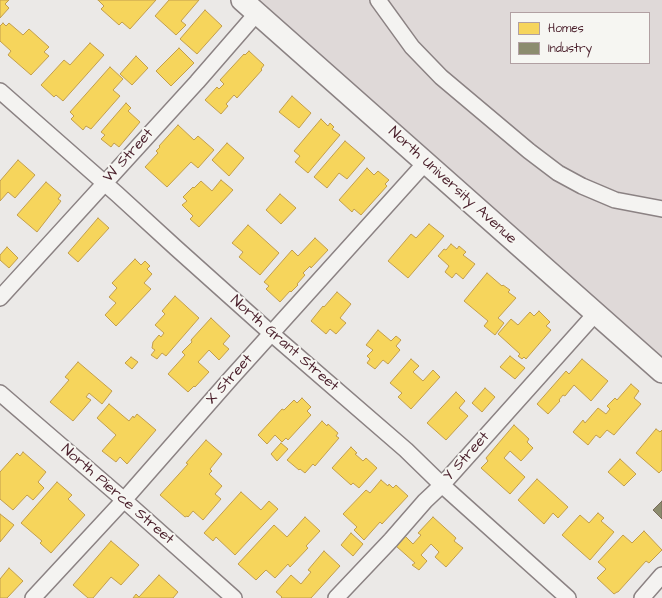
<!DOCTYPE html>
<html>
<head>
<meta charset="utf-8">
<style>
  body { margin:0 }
  #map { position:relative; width:662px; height:598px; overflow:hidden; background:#ebe9e7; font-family:"Architects Daughter",sans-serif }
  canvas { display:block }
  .legend { position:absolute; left:510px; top:12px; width:140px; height:52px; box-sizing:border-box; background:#f6f6f2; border:1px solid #b1a0a2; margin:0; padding:5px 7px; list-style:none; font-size:12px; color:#4a1f2b }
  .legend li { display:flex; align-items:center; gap:8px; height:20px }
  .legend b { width:20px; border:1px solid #b1a0a2 }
</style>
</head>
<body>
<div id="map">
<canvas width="662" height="598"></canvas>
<ul class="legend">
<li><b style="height:11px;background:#f6d55c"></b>Homes</li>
<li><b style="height:11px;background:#8c8c6e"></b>Industry</li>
</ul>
</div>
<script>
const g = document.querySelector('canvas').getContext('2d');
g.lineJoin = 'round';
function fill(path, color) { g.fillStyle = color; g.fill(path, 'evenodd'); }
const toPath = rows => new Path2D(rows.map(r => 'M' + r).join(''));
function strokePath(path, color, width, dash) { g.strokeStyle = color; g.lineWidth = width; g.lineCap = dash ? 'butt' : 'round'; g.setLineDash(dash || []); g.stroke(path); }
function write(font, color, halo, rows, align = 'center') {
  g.font = font + ' "Architects Daughter",sans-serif'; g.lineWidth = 4; g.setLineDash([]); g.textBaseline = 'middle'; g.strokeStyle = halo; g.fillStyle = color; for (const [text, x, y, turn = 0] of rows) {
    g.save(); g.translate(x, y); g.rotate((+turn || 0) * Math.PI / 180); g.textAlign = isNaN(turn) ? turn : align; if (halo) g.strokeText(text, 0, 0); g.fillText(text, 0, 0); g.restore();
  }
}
fill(toPath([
  [243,0,662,0,662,371],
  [511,13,649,13,649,63,511,63]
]), '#dfd9d8');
const homes = toPath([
  [0,0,9,0,5,4,9,8,0,18,0,0],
  [98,0,156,0,130,29,122,22,119,25,101,9,104,6,98,0],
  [169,0,199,0,181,21,186,25,176,35,155,16,169,0],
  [205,10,222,26,197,54,180,39,205,10],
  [3,23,6,26,9,23,23,35,29,29,49,47,44,52,49,56,31,75,8,55,11,51,0,41,0,26,3,23],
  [90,43,104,55,63,101,56,95,54,97,41,85,64,60,70,65,90,43],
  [179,48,194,63,171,86,156,71,179,48],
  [249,51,264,65,261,69,262,70,237,98,234,95,226,104,228,106,221,114,205,100,217,87,219,89,224,84,220,80,244,54,245,55,249,51],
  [136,56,148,68,132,85,120,74,136,56],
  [110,67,123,79,113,90,120,96,91,129,86,126,83,130,71,119,74,116,70,112,110,67],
  [292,96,311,113,299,128,279,112,292,96],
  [126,103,131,108,128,111,140,122,119,147,114,143,111,147,101,139,105,135,101,132,126,103],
  [321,119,328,126,330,123,334,127,332,129,340,135,308,173,295,162,300,156,294,151,321,119],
  [178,125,194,140,198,136,214,150,198,168,191,162,167,187,145,167,158,153,156,151,160,147,159,146,178,125],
  [345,141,365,158,347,179,339,173,327,188,314,177,345,141],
  [227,143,244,158,229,176,212,160,227,143],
  [18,160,35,175,15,198,8,192,0,201,0,181,18,160],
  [367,168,374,175,378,171,389,180,385,184,387,186,361,215,354,209,352,212,339,200,367,168],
  [221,180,233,190,199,227,190,219,193,216,182,205,187,201,183,197,193,187,194,188,201,181,212,191,221,180],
  [46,182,61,195,58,199,61,201,37,232,17,215,46,182],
  [280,194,296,208,281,224,266,210,280,194],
  [98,218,109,228,78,262,68,253,98,218],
  [429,224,444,236,408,278,388,261,411,234,416,238,429,224],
  [248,225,279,253,260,275,239,257,243,252,232,243,248,225],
  [315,238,328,250,311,268,310,266,303,273,305,275,297,284,298,285,291,292,290,291,280,302,266,289,269,286,264,282,292,250,298,256,315,238],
  [451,244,457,249,459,246,466,252,463,255,475,264,463,279,456,273,452,278,445,272,449,266,438,256,444,249,446,250,451,244],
  [7,247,18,258,9,268,0,260,0,255,7,247],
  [135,259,141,265,145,261,150,266,147,269,152,274,144,283,151,289,116,326,105,315,116,303,109,297,117,288,112,283,135,259],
  [487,273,502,286,503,285,510,290,508,292,516,298,498,318,504,323,495,335,484,326,488,321,464,301,487,273],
  [337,292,351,304,340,318,346,323,336,334,330,329,326,334,311,321,323,306,324,307,337,292],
  [175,296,199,318,166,356,162,353,157,359,151,355,155,350,152,348,153,342,159,335,161,337,164,333,155,325,165,314,162,311,175,296],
  [539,311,550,322,546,326,551,330,526,359,524,357,522,359,518,356,520,354,498,334,511,319,518,325,530,312,534,316,539,311],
  [211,318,230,336,223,344,229,349,219,360,209,350,198,362,209,372,195,387,194,386,188,392,168,374,185,355,182,352,192,342,191,340,211,318],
  [378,330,391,341,396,336,401,340,396,346,400,350,388,364,383,360,375,369,367,363,370,359,367,356,373,350,366,345,378,330],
  [510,356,525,368,515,379,500,367,510,356],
  [131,357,138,362,132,369,125,363,131,357],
  [411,359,419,366,413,372,423,381,433,370,440,377,411,409,398,397,402,393,390,383,411,359],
  [582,359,608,381,591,401,574,385,565,396,563,395,559,400,560,401,548,414,537,404,566,371,569,374,582,359],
  [78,362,112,391,102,404,89,393,86,397,91,400,73,421,50,402,69,380,65,377,78,362],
  [631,384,639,391,634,398,641,404,614,435,607,430,600,438,596,435,588,445,573,432,583,420,585,423,598,408,606,414,610,409,607,406,615,398,617,400,631,384],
  [485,388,495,397,482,412,472,403,485,388],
  [456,392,465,401,459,408,468,416,446,440,427,423,456,392],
  [302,398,311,407,307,411,311,415,288,440,286,438,282,442,275,435,267,444,258,435,282,409,284,410,294,400,297,403,302,398],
  [109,404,129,421,133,416,134,418,137,414,156,430,127,464,120,457,116,462,102,451,116,435,97,418,109,404],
  [322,421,327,426,328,424,338,433,336,436,339,438,315,466,313,464,305,473,300,469,299,470,287,460,322,421],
  [514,425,529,439,527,442,533,448,521,461,510,451,504,458,525,477,510,494,481,468,488,461,486,458,514,425],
  [656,429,660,432,662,430,662,470,659,473,636,453,656,429],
  [206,440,222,454,210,469,212,471,209,474,222,486,215,494,221,499,203,520,193,511,188,517,187,516,185,517,160,495,188,464,186,463,206,440],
  [281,443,288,449,277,461,271,454,281,443],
  [351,447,357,453,355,454,363,461,366,458,377,468,359,488,353,483,351,485,332,468,351,447],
  [23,452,46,472,38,482,44,488,33,500,27,495,13,510,0,499,0,472,17,453,20,456,23,452],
  [620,459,636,474,624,486,608,472,620,459],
  [537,479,568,507,558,518,553,513,544,524,518,500,537,479],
  [381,480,388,486,389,484,393,488,396,485,408,496,382,524,380,522,364,540,354,530,357,527,343,514,366,490,370,493,381,480],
  [57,482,72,495,68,499,85,515,51,553,40,543,42,541,21,523,57,482],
  [241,492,261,510,269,501,278,509,235,555,216,537,213,541,204,533,241,492],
  [598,513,604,518,601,521,614,532,590,560,562,535,580,515,589,523,598,513],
  [0,514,14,525,0,542,0,514],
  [305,517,320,531,306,546,308,548,290,567,288,564,275,578,266,570,256,580,238,564,274,525,287,537,305,517],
  [433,517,456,538,454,541,463,548,446,567,435,557,439,552,431,544,421,555,427,561,419,570,412,565,415,563,396,546,405,536,413,544,421,535,418,533,433,517],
  [644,531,662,550,649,563,646,561,618,592,617,592,614,594,597,578,606,569,598,562,623,535,632,543,644,531],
  [351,533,363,544,353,556,341,545,351,533],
  [111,541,139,565,121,585,111,577,93,598,88,598,73,585,111,541],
  [324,551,340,566,311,598,281,598,282,597,276,592,291,575,301,584,311,572,308,570,324,551],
  [9,568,23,581,7,598,0,598,0,579,9,568],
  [159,575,178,592,173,598,133,598,136,594,139,597,159,575]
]);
fill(homes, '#f6d55c');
strokePath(homes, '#c29e4d', 1);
const industry = toPath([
  [662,501,662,519,653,510,662,501]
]);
fill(industry, '#8c8c6e');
strokePath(industry, '#786b5a', 1);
const street = toPath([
  [378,0,412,47,441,77,529,151,558,173,582,186,615,200,662,209],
  [0,91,117,194,176,248,272,334,406,450,442,485,568,598],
  [0,298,197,82,257,13],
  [0,393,124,500,234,598],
  [33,598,124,500,232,377,426,162],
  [336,598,391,540,425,501,442,485,596,313],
  [642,598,662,575]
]);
const secondary = toPath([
  [242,0,662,372]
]);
strokePath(street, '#8b8283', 18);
strokePath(secondary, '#8b8283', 24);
strokePath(street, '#f4f3f1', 15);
strokePath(secondary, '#f4f3f1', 21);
write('15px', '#4a1f2b', '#f6f6f2', [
  ["W Street",129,156,-48],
  ["North University Avenue",452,186,42],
  ["North Grant Street",284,344,41],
  ["X Street",230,380,-48],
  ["Y Street",467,457,-48],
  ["North Pierce Street",117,495,41]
]);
</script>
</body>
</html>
